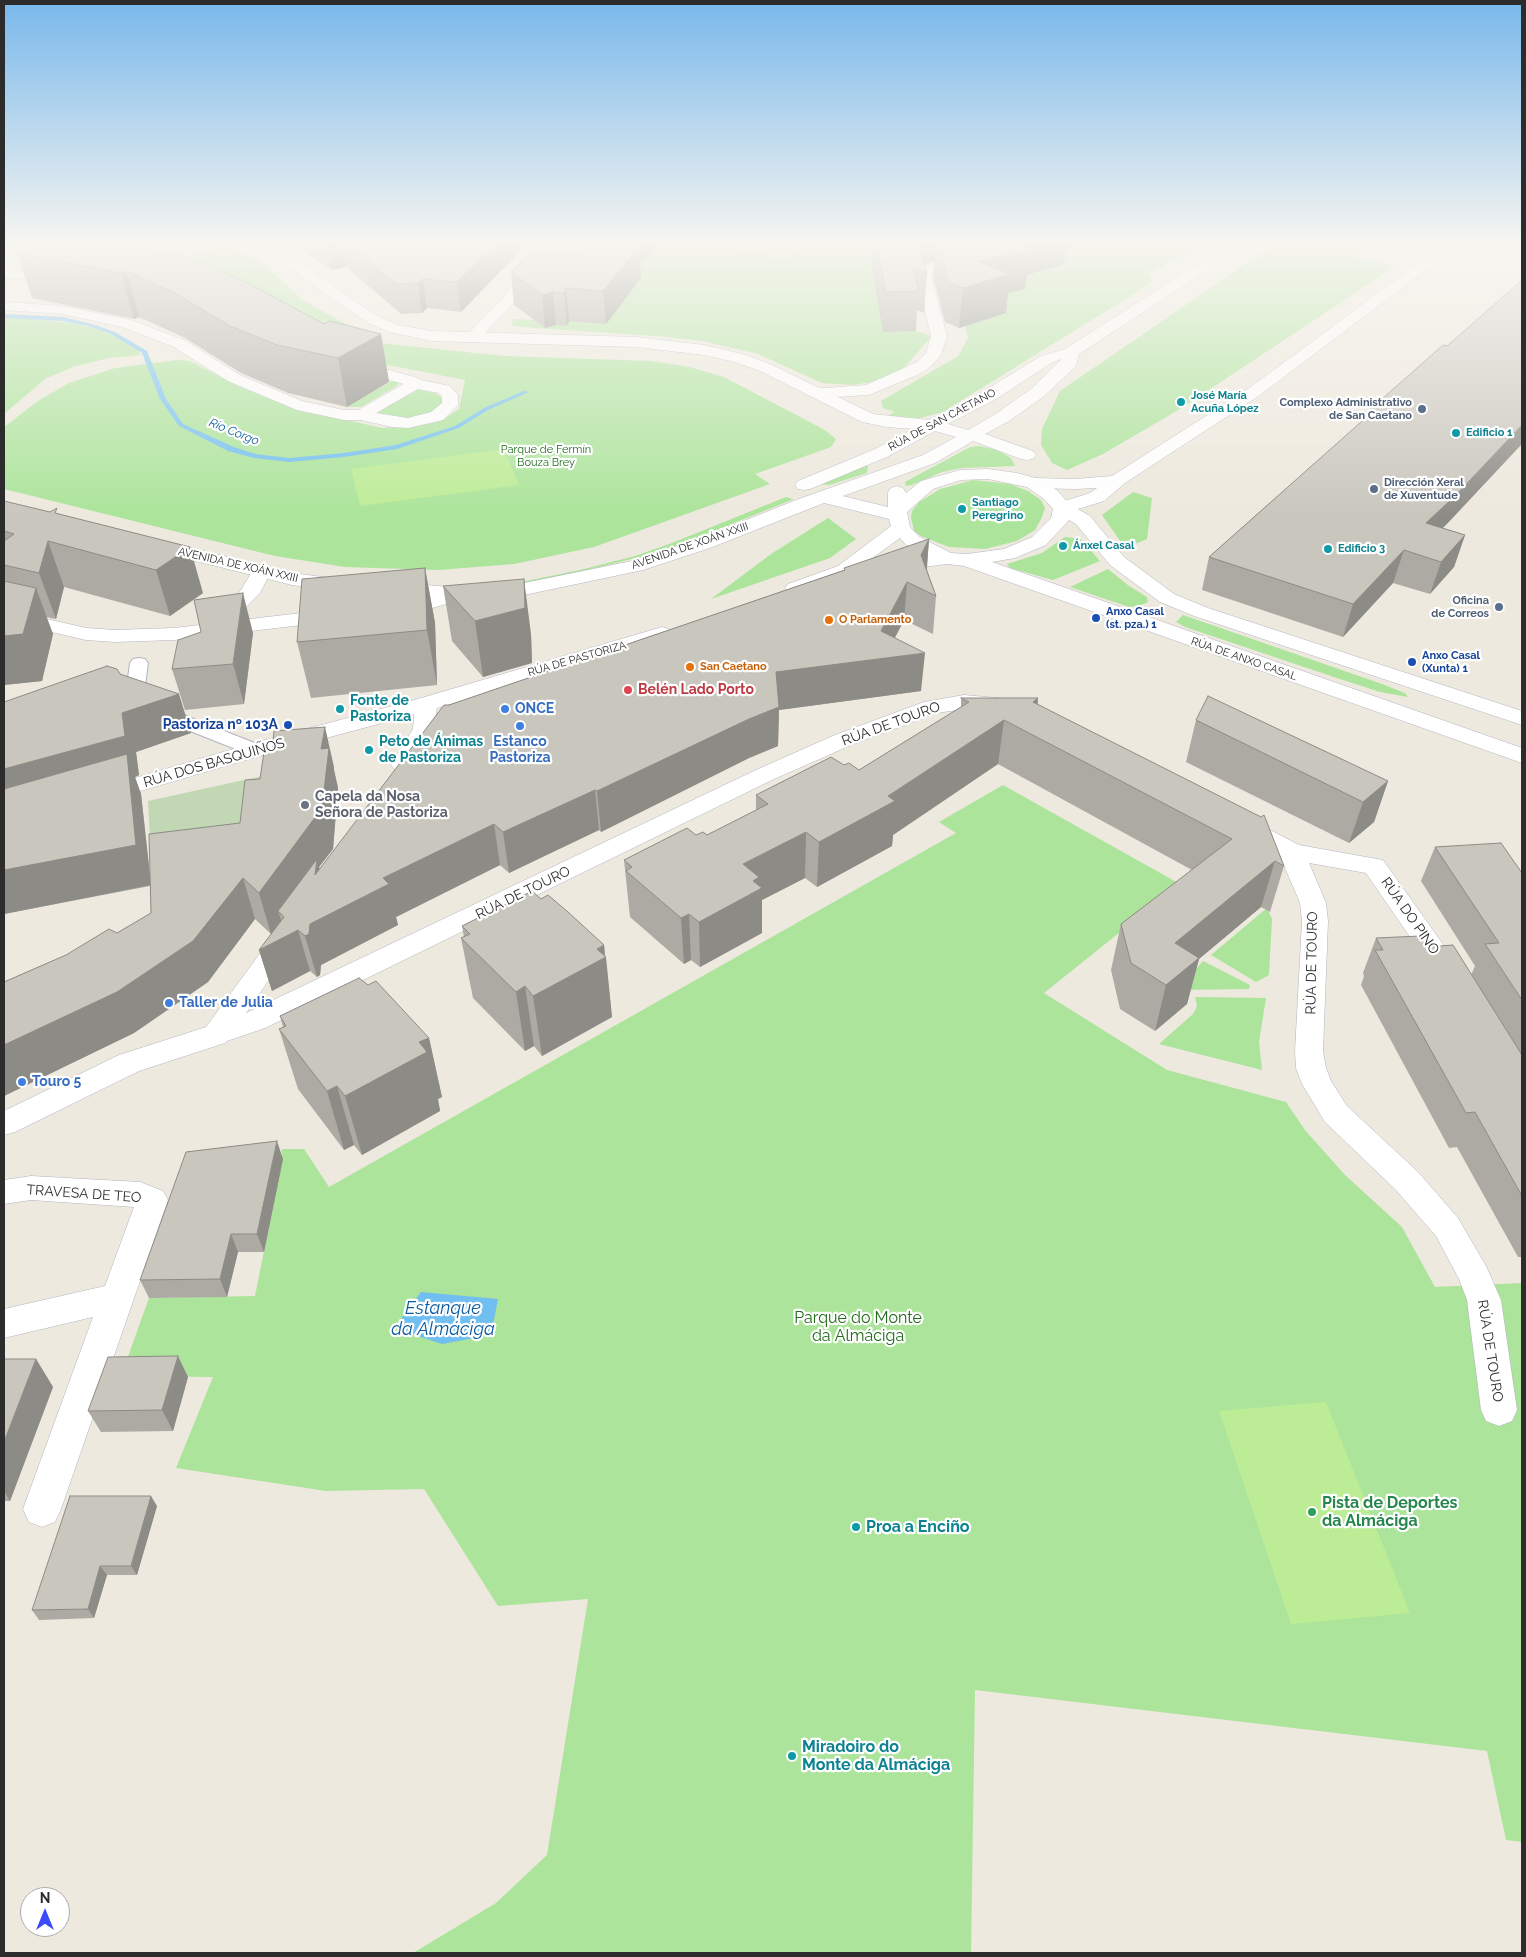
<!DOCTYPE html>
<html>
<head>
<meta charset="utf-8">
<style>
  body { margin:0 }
  #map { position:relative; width:1526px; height:1957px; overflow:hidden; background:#eee9de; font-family:Raleway,sans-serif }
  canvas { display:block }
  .frame { position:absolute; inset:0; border:5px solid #2c2c2c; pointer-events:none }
  .north { position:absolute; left:20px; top:1887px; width:50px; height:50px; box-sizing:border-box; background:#fff; border:1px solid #ababab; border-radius:50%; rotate:0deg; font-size:14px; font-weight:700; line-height:20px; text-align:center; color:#2c2c2c }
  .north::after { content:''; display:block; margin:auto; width:18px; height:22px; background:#3d4afc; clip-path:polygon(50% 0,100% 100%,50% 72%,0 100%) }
</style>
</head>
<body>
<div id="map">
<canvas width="1526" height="1957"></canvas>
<div class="frame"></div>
<div class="north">N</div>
</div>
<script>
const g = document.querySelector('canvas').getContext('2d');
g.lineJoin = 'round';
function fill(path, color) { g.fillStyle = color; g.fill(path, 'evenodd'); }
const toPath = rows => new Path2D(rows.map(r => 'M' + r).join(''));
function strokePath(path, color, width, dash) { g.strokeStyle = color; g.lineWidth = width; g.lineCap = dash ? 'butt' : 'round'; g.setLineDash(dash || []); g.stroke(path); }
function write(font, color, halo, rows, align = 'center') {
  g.font = font + ' Raleway,sans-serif'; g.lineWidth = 4.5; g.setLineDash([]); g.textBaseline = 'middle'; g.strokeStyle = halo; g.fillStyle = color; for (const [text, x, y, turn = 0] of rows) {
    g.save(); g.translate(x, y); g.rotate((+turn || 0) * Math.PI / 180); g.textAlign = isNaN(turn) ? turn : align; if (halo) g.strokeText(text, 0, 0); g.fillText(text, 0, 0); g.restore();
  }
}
fill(toPath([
  [585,243,924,243,954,254,912,269,916,331,932,336,902,370,878,381,852,385,822,383,758,354,702,341,657,336,520,327,511,325,514,319,534,320,584,253],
  [1037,243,1212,243,1189,256,1176,259,1150,272,1153,282,943,412,920,418,887,416,895,412,883,408,881,401,958,356,968,338,951,282],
  [1276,243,1375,243,1356,257,1396,266,1180,409,1103,454,1067,470,1052,463,1041,445,1042,429,1060,391],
  [223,247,254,255,303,300,380,343,504,356,651,361,690,367,724,377,825,430,836,439,831,447,755,474,770,484,594,547,514,564,438,570,345,567,275,556,4,489,4,427,38,401,69,383,115,368,177,360,190,361,240,387,280,403,312,412,382,428,429,424,442,420,459,409,465,380,367,361,212,294,189,252],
  [4,317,72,323,95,328,111,334,136,348,141,355,109,358,73,367,45,379,4,414],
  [394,380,399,383,397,386,361,407,347,407],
  [415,389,435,393,441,397,443,402,440,407,426,415,404,419,375,414],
  [979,446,997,450,1011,458,1015,466,962,468,942,472,912,485,906,486,905,482,970,447],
  [868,465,867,473,829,485,820,484],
  [973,480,1010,484,1028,491,1041,500,1045,508,1042,517,1035,530,1017,541,985,549,949,547,921,536,914,531,911,517,912,511,919,502,940,489],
  [1133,492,1152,498,1147,539,1125,548,1102,515],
  [786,497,794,499,674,547,640,557,550,579,497,587,580,570,635,556,672,543],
  [828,518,856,539,830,558,711,599,771,554],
  [1065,537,1081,539,1100,561,1053,580,1010,568,1007,564,1042,553],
  [1108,569,1129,586,1147,597,1148,602,1139,606,1129,607,1070,587],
  [1183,615,1382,684,1405,693,1408,697,1380,692,1334,677,1185,627,1176,622],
  [1003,785,1180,884,1044,993,1167,1070,1286,1102,1305,1130,1345,1175,1402,1227,1435,1287,1522,1283,1522,1842,1506,1840,1487,1751,975,1690,971,1953,413,1953,496,1903,547,1855,588,1599,498,1606,424,1489,326,1491,176,1468,213,1377,121,1376,149,1298,255,1296,280,1172,282,1149,304,1149,329,1187,956,833,939,822],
  [1267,908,1272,919,1269,975,1256,982,1211,955],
  [1203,961,1250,985,1249,989,1178,990],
  [1195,997,1266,998,1259,1042,1262,1070,1159,1044,1193,1014,1197,1006]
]), '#abe49a');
fill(toPath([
  [334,767,152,876,148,801,285,771]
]), '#c2d8b5');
fill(toPath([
  [746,243,809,243,789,259,736,251],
  [504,449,519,485,360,506,351,469],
  [1326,1402,1410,1613,1291,1624,1219,1411]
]), '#bdec96');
fill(toPath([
  [421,1292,498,1299,491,1335,442,1344,394,1328]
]), '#71bff0');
fill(toPath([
  [4,314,63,317,92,324,115,332,147,351,166,399,183,424,234,447,255,454,289,458,344,453,396,445,455,426,484,408,524,391,529,392,488,410,459,428,397,449,344,457,289,462,254,458,228,451,179,426,160,399,142,353,111,334,88,326,63,321,4,318,4,314]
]), '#71bff0');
const pedestrian = toPath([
  [139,658,145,659,148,663,144,693,148,704,184,715,262,746,264,750,262,754,255,756,248,754,170,723,134,711,126,693,130,663,133,659,139,658]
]);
const minor = toPath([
  [165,243,179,243,190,281,195,288,193,291,183,291,176,281,165,243],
  [290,243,309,243,307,246,278,256,271,252,273,249,290,243],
  [547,243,561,243,561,248,552,262,478,340,468,340,465,337,468,334,542,256,547,248,547,243],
  [1002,243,1022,243,1020,246,935,272,931,276,947,336,941,355,929,368,917,375,869,395,818,398,812,397,810,393,812,389,866,385,917,362,926,353,931,336,917,275,919,272,925,266,1002,243],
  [1446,243,1461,243,1260,395,1125,483,1104,501,1062,514,1055,512,1053,508,1055,504,1090,493,1097,488,1075,489,1033,488,1027,487,1024,483,1027,479,1033,478,1075,479,1112,476,1248,389,1446,243],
  [4,270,62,272,67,273,69,276,67,279,62,280,4,278,4,270],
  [4,302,62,306,131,320,184,340,240,375,302,401,344,410,358,410,404,384,346,368,344,365,346,362,352,360,415,377,421,380,450,386,458,395,458,405,443,420,408,428,392,427,361,420,344,420,297,410,228,381,172,346,122,327,62,314,4,310,4,302],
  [418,389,439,393,442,396,442,403,431,412,408,418,376,413,418,389],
  [261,566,268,568,271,572,260,593,240,613,224,622,336,609,343,611,346,615,343,619,336,621,174,640,115,642,86,640,4,621,4,609,86,628,115,630,174,628,208,624,204,619,207,615,226,605,236,596,241,590,254,568,261,566],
  [460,588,467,590,470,594,467,598,429,609,394,614,387,612,384,608,387,604,420,599,460,588],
  [964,695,997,698,1005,700,1008,705,1005,710,997,712,964,709,937,713,851,745,772,780,265,1028,227,1041,225,1043,139,1071,15,1132,4,1135,4,1111,119,1055,206,1027,278,929,287,926,296,929,300,935,246,1013,756,770,835,735,924,702,964,695],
  [426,697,434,699,437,704,435,729,411,770,403,772,395,770,391,765,413,729,415,704,418,699,426,697],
  [1242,817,1251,820,1299,845,1383,860,1467,978,1463,985,1453,988,1443,985,1366,873,1309,863,1326,903,1328,921,1323,1051,1326,1068,1331,1081,1347,1106,1418,1172,1458,1218,1486,1266,1501,1300,1517,1410,1512,1421,1499,1426,1486,1421,1481,1410,1467,1300,1459,1279,1436,1236,1396,1190,1325,1122,1302,1084,1296,1068,1295,1051,1302,921,1300,903,1280,856,1233,830,1230,825,1233,820,1242,817],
  [31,1176,140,1182,163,1191,168,1200,61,1509,55,1522,42,1527,29,1522,23,1509,93,1317,4,1338,4,1309,105,1286,134,1207,31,1200,4,1204,4,1180,31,1176]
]);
const tertiary = toPath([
  [245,243,264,243,283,249,350,298,379,317,398,325,432,331,637,337,704,345,746,355,772,365,873,414,929,420,984,391,1041,356,1065,349,1231,243,1247,243,1245,246,1079,354,1076,366,1043,397,1009,421,985,434,1033,451,1036,455,1033,459,1027,460,1021,459,973,441,935,463,843,496,888,507,888,492,891,488,897,486,903,488,906,493,921,481,960,470,988,469,1017,473,1039,479,1058,491,1069,504,1090,516,1124,557,1174,594,1208,608,1522,711,1522,725,1194,616,1160,602,1110,565,1076,524,1069,520,1046,545,1015,558,992,562,1522,748,1522,763,964,566,947,564,844,577,802,592,795,594,788,592,785,588,788,584,838,566,891,526,889,519,824,503,710,548,643,570,524,595,460,600,386,592,383,588,386,584,393,582,460,588,524,583,632,561,696,540,796,500,923,455,956,437,935,431,887,457,810,489,804,490,798,489,795,485,798,481,875,449,913,429,887,427,862,422,760,371,735,362,704,355,637,347,432,341,389,332,369,323,340,304,273,255,247,246,245,243],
  [1062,359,1031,389,997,413,968,430,948,424,996,399,1053,362,1062,359],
  [988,479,1027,487,1044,499,1053,509,1051,518,1032,537,1004,549,967,554,951,553,920,537,910,527,907,512,933,489,961,480,988,479],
  [900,538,906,545,925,555,867,562,900,538],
  [155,539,292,573,338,579,345,581,348,585,345,589,338,591,292,585,148,549,145,545,148,541,155,539],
  [662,627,669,629,673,633,669,637,434,709,263,755,103,802,94,800,91,795,94,790,247,745,418,699,662,627]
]);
strokePath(pedestrian, '#b2b3bf', 2);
strokePath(minor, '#b2b3bf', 1);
strokePath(tertiary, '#b2b3bf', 1);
fill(pedestrian, '#fff');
fill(minor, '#fff');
fill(tertiary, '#fff');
fill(toPath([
  [19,243,324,324,381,334,389,382,347,407,288,393,241,373,185,338,139,317,134,319,32,298,17,253],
  [301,243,528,243,461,312,427,308,422,313,401,314,346,267,332,270,302,250],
  [598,243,664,243,640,263,641,278,606,324,569,321,567,326,556,325,545,328,514,305,511,272,609,248],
  [870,243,1089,243,1066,249,1064,264,1027,275,1025,289,1008,293,1006,313,959,328,945,322,933,277,934,261,924,264,927,273,924,313,917,310,916,331,883,332,870,257],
  [1443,345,1443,528,1465,535,1454,567,1430,594,1393,583,1343,637,1202,590,1209,557,1364,419,1365,414],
  [4,501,59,514,203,593,170,616,64,587,56,619,46,617,53,634,42,681,4,685],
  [929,539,927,570,936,596,933,634,904,620,895,638,921,691,779,710,778,746,749,758,601,832,599,830,509,873,500,865,396,917,398,925,321,965,320,975,317,977,310,971,272,991,259,950,271,934,255,919,208,982,134,1033,4,1096,4,982,117,933,151,913,150,886,4,914,120,674,191,733,136,752,139,775,135,777,141,794,150,875,240,823,260,779,334,767,334,770,338,788,333,849,319,867,320,869,449,705,844,570],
  [425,568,435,623,437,685,311,698,297,642],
  [443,586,531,634,532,663,483,677,452,641],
  [253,633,244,704,185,710,172,669],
  [961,698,1038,698,1038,704,1284,866,1270,912,1261,907,1199,959,1187,1004,1155,1031,1120,1009,1111,970,1121,924,1192,870,998,764,893,835,892,846,817,887,805,878,762,900,762,933,700,967,691,960,684,964,630,917,624,860,696,835,707,835,756,810,756,795,844,765,859,770,961,707],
  [1196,720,1388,781,1374,822,1349,843,1186,762],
  [1435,847,1522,873,1522,1257,1518,1257,1457,1147,1449,1148,1361,985,1364,976,1363,973,1376,938,1426,947,1471,975,1475,966,1421,881],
  [541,899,604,945,612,1017,542,1056,534,1046,525,1051,473,998,461,938,464,937,462,926],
  [368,985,429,1038,442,1097,438,1099,440,1111,362,1155,354,1145,344,1150,298,1089,279,1029,283,1027,280,1016],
  [283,1159,264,1252,238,1252,227,1297,149,1298,140,1280],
  [4,1359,36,1359,53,1387,10,1501,4,1501],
  [188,1377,173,1431,101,1432,88,1411],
  [157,1506,137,1575,107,1575,94,1618,39,1620,32,1610]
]), '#adaaa3');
fill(toPath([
  [326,243,341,243,346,267,332,270],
  [497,243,528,243,461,312,457,282],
  [638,243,664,243,640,263,641,278,606,324,603,291,638,248],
  [917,243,936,243,934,261,924,264],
  [1015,243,1089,243,1066,249,1064,264,1027,275,1025,289,1008,293,1006,313,959,328,963,288,977,261],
  [126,271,139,317,134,319,121,273],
  [423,279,427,308,422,313,418,283],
  [566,288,569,321,567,326,564,293],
  [553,292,556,325,545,328,542,295],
  [381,334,389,382,347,407,338,358],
  [1522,425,1522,444,1446,525,1415,555,1426,523],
  [1465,535,1454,567,1430,594,1441,562],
  [929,539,926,576,921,555],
  [48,541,64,587,56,619,39,573],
  [190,547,203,593,170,616,156,570],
  [1404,550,1393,583,1343,637,1353,604],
  [425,568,435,623,437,685,427,630],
  [524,579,531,634,532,663,483,677,475,621],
  [907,582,904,620,884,658,925,653,921,691,779,710,778,746,749,758,601,832,597,791,776,672,881,631],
  [36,588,53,634,42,681,4,685,4,636],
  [243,593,253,633,244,704,233,664],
  [179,694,191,733,136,752,139,775,135,777,141,794,151,885,4,914,4,757,122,713],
  [1038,698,1033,735,1033,702],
  [1004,720,998,764,893,835,892,846,817,887,819,842],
  [325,727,334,767,334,770,338,788,333,849,319,867,328,899,383,878,494,824,500,865,396,917,398,925,321,965,320,975,317,977,305,936,278,911,281,920,271,934,259,893,321,749],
  [1388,781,1374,822,1349,843,1363,802],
  [595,790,599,830,509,873,503,832],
  [806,832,805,878,762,900,762,933,700,967,699,922,743,864],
  [1275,861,1261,907,1199,959,1187,1004,1155,1031,1166,985,1175,943],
  [243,878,255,919,208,982,134,1033,4,1096,4,1045],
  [689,914,691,960,684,964,681,918],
  [298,930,310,971,272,991,259,950],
  [604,945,605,958,606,957,612,1017,542,1056,533,996],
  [525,986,534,1046,525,1051,516,992],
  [429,1038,442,1097,438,1099,440,1111,362,1155,345,1096,419,1042],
  [337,1086,354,1145,344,1150,327,1091],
  [277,1141,283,1159,264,1252,257,1234],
  [231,1234,238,1252,227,1297,220,1279],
  [178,1356,188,1377,173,1431,162,1410],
  [36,1359,53,1387,10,1501,4,1491,4,1442],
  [151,1496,157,1506,137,1575,131,1566],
  [100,1566,107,1575,94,1618,88,1609]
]), '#8d8b85');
const building = toPath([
  [19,243,93,243,150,249,180,254,242,280,324,324,330,321,381,334,338,358,277,345,230,326,173,292,126,271,121,273,17,253,19,243],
  [346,243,497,243,457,282,423,279,418,283,396,284,346,243],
  [876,243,919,243,927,273,913,268,919,291,886,292,876,243],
  [937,243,1017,243,1027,247,1024,248,1030,250,977,261,1010,274,963,288,949,283,937,243],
  [639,247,603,291,566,288,564,293,553,292,542,295,511,272,529,254,639,247],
  [1522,280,1522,425,1457,494,1426,523,1465,535,1441,562,1404,550,1353,604,1209,557,1369,415,1365,414,1443,345,1447,346,1522,280],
  [4,501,50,512,57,508,55,513,190,547,156,570,48,541,39,573,4,565,4,541,14,534,4,531,4,501],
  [929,539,921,555,936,596,907,582,881,631,925,653,776,672,779,707,749,719,597,791,595,790,503,832,494,824,383,878,389,884,310,924,309,934,305,936,298,930,259,950,284,917,278,911,317,859,315,875,444,705,449,705,845,570,844,568,929,539],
  [425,568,427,630,297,642,302,579,425,568],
  [524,579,525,608,475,621,443,586,524,579],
  [4,581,36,588,23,634,4,636,4,581],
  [243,593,233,664,172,669,178,640,201,632,194,600,243,593],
  [107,666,117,669,120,674,179,694,122,713,125,736,4,769,4,702,107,666],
  [1208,696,1388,781,1363,802,1196,720,1208,696],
  [961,698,1038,698,1033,702,1261,817,1264,815,1284,866,1275,861,1175,943,1199,958,1166,985,1131,963,1121,924,1232,839,1004,720,888,796,895,801,819,842,806,832,743,864,759,877,753,881,762,888,699,922,689,914,681,918,626,871,632,867,624,860,687,828,696,835,703,832,707,835,768,804,756,795,831,757,844,765,849,763,859,770,969,702,961,698],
  [325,727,321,749,329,748,322,808,259,893,243,878,193,941,117,992,4,1045,4,982,66,955,109,929,117,933,151,913,149,834,240,823,245,780,260,779,264,752,272,752,274,731,325,727],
  [127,754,136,845,4,870,4,789,127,754],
  [1501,843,1522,873,1522,1000,1485,944,1499,943,1435,847,1501,843],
  [532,891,541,899,548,895,568,912,604,945,597,949,606,957,533,996,525,986,516,992,461,938,470,934,462,926,532,891],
  [1420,936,1426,947,1453,945,1522,1055,1522,1196,1475,1112,1466,1113,1375,950,1383,950,1376,938,1420,936],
  [359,978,368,985,376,981,429,1038,419,1042,427,1052,345,1096,337,1086,327,1091,279,1029,286,1026,280,1016,359,978],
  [277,1141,257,1234,231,1234,220,1279,140,1280,186,1152,277,1141],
  [178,1356,162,1410,88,1411,108,1357,178,1356],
  [4,1359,36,1359,4,1442,4,1359],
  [70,1496,151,1496,131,1566,100,1566,88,1609,32,1610,70,1496]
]);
fill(building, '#c9c6be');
strokePath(building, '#8d8b85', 1);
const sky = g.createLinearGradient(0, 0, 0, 517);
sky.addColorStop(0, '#78b8eb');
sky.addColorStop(0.47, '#f7f5f0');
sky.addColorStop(1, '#f7f5f000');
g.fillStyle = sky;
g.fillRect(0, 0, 1526, 517);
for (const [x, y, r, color] of [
  [1181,402,5,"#0f9aa8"],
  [1422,409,5,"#5c6f8a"],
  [1456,433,5,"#0f9aa8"],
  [1374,489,5,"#5c6f8a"],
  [962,509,5,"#0f9aa8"],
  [1063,546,5,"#0f9aa8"],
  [1328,549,5,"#0f9aa8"],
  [1499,607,5,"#5c6f8a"],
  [1096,618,5,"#1a4fb4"],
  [829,620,5,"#e8710a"],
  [1412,662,5,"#1a4fb4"],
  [690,667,5,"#e8710a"],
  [628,690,5,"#e0444e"],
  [340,709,5,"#0f9aa8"],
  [505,709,5,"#3f7fe0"],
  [288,725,5,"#1a4fb4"],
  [520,726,5,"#3f7fe0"],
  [369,750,5,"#0f9aa8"],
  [305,805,5,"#6b7280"],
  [169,1003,5,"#3f7fe0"],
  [22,1082,5,"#3f7fe0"],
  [1312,1512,5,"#2e9e5b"],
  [856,1527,5,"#0f9aa8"],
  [792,1756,5,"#0f9aa8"]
]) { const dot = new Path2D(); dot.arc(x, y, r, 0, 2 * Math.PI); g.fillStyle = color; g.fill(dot); strokePath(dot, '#fff', 2); }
write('bold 11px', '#0d838f', '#fff', [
  ["José María",1191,396],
  ["Acuña López",1191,409],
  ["Edificio 1",1466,433],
  ["Santiago",972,503],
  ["Peregrino",972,516],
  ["Ánxel Casal",1073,546],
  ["Edificio 3",1338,549]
], 'left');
write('bold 11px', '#4e5e75', '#fff', [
  ["Complexo Administrativo",1412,403],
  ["de San Caetano",1412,416],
  ["Dirección Xeral",1384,483,"left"],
  ["de Xuventude",1384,496,"left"],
  ["Oficina",1489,601],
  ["de Correos",1489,614]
], 'right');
write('11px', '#2c2c2c', '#fff', [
  ["RÚA DE SAN CAETANO",942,420,-28],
  ["AVENIDA DE XOÁN XXIII",690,546,-19],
  ["AVENIDA DE XOÁN XXIII",238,565,13],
  ["RÚA DE PASTORIZA",577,659,-16],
  ["RÚA DE ANXO CASAL",1244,659,19]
]);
write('11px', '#216b1a', '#fff', [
  ["Parque de Fermín",546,450],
  ["Bouza Brey",546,463]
]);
write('bold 11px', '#164399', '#fff', [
  ["Anxo Casal",1106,612],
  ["(st. pza.) 1",1106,625],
  ["Anxo Casal",1422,656],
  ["(Xunta) 1",1422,669]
], 'left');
write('bold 11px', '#c56008', '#fff', [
  ["O Parlamento",839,620],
  ["San Caetano",700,667]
], 'left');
write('italic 12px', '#0c5ba0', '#fff', [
  ["Río Corgo",234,432,22]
]);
write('bold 14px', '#be3a42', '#fff', [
  ["Belén Lado Porto",638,690]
], 'left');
write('bold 14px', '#0d838f', '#fff', [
  ["Fonte de",350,701],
  ["Pastoriza",350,717],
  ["Peto de Ánimas",379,742],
  ["de Pastoriza",379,758]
], 'left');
write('bold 14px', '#366cbe', '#fff', [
  ["ONCE",515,709],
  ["Estanco",520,742,"center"],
  ["Pastoriza",520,758,"center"],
  ["Taller de Julia",179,1003],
  ["Touro 5",32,1082]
], 'left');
write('14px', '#2c2c2c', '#fff', [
  ["RÚA DE TOURO",891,724,-20],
  ["RÚA DOS BASQUIÑOS",214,763,-16],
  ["RÚA DE TOURO",523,893,-26],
  ["RÚA DO PINO",1410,916,55],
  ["RÚA DE TOURO",1312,963,-89],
  ["TRAVESA DE TEO",84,1194,4],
  ["RÚA DE TOURO",1490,1351,81]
]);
write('bold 14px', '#164399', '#fff', [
  ["Pastoriza nº 103A",278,725]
], 'right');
write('bold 14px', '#5b616d', '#fff', [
  ["Capela da Nosa",315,797],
  ["Señora de Pastoriza",315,813]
], 'left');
write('16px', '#216b1a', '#fff', [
  ["Parque do Monte",858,1318],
  ["da Almáciga",858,1336]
]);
write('bold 16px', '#27864d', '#fff', [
  ["Pista de Deportes",1322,1503],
  ["da Almáciga",1322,1521]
], 'left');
write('bold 16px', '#0d838f', '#fff', [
  ["Proa a Enciño",866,1527],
  ["Miradoiro do",802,1747],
  ["Monte da Almáciga",802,1765]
], 'left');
write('italic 18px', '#0c5ba0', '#fff', [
  ["Estanque",443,1309],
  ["da Almáciga",443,1330]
]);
</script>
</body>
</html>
